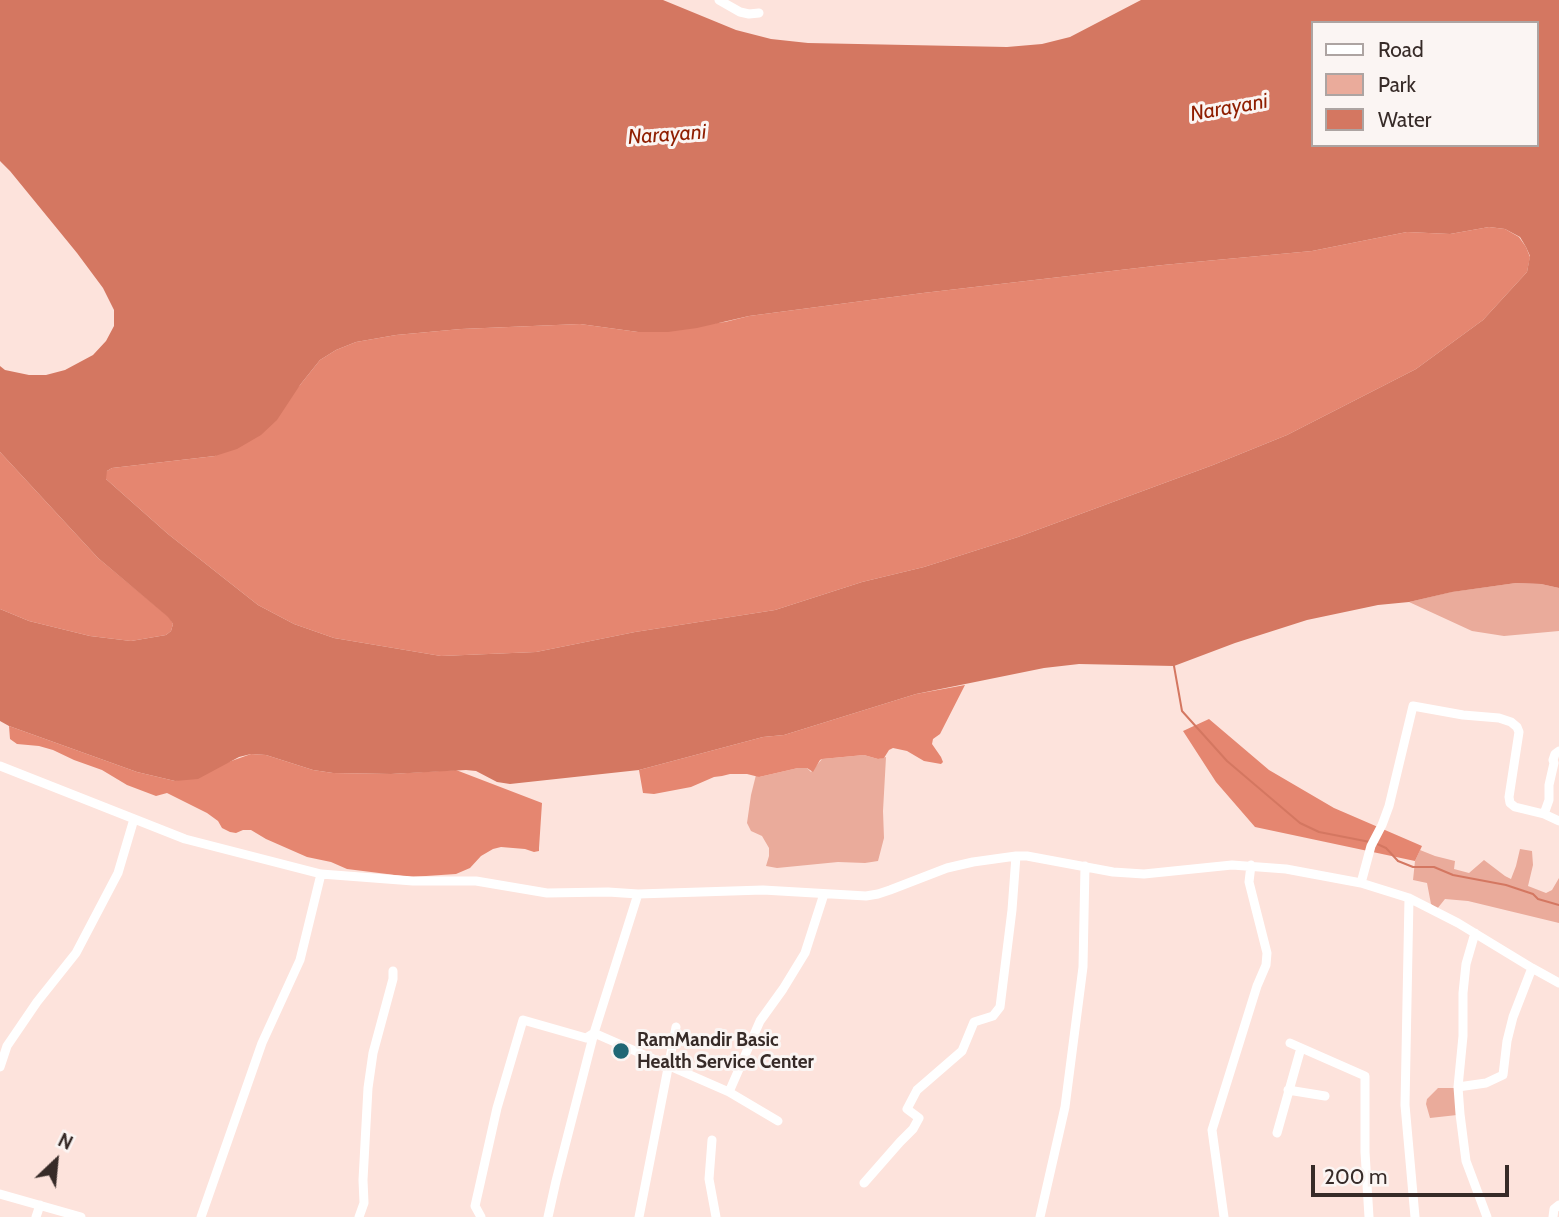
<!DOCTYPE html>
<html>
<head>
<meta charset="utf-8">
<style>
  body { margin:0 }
  #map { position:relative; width:1559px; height:1217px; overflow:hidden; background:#fde3dc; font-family:Cabin,sans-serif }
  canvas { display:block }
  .legend { position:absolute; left:1311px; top:21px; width:228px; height:126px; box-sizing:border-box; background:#fbf5f3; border:2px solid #ada4a2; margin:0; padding:9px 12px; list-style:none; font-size:21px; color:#372b28 }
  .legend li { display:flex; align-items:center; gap:14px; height:35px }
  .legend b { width:35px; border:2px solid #ada4a2 }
  .north { position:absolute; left:21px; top:1126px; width:70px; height:70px; -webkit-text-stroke:5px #fbf5f3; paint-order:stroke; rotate:26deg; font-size:19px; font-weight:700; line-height:28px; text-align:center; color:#372b28 }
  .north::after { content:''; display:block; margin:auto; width:24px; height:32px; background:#372b28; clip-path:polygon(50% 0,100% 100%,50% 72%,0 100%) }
  .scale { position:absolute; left:1311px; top:1165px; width:198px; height:32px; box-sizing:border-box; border:4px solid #372b28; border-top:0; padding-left:9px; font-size:21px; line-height:24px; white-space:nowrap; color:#372b28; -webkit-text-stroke:5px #fbf5f3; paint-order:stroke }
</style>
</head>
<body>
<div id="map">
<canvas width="1559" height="1217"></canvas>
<ul class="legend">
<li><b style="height:9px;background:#fff"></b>Road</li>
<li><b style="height:19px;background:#eaab9b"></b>Park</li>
<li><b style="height:19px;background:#d47761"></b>Water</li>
</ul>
<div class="north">N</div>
<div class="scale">200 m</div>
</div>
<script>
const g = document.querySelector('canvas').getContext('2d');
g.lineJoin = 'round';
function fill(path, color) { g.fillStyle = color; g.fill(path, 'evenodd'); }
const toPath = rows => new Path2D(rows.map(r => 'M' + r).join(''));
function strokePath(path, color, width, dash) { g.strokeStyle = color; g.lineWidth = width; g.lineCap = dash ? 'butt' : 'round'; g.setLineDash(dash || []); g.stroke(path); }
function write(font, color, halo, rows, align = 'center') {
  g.font = font + ' Cabin,sans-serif'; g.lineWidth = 6; g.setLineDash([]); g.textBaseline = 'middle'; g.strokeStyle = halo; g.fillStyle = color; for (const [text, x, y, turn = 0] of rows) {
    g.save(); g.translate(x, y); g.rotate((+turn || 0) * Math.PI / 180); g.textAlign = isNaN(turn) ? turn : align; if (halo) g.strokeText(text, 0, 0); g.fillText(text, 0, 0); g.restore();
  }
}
fill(toPath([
  [1516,583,1541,584,1559,588,1559,631,1504,636,1472,631,1409,602,1451,592],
  [864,755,878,759,886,757,883,811,884,838,878,861,865,863,838,862,777,868,766,866,769,856,769,848,762,836,751,831,747,823,751,795,756,775,759,777,798,768,807,768,811,772,822,759],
  [1520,849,1532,851,1533,865,1528,886,1546,893,1552,890,1559,878,1559,923,1468,901,1445,899,1437,909,1431,904,1427,883,1413,880,1415,861,1420,850,1435,856,1455,861,1454,869,1469,873,1484,860,1505,876,1511,879,1516,866],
  [1438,1088,1456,1088,1457,1115,1430,1118,1426,1104,1427,1099]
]), '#eaab9b');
fill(toPath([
  [1489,227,1505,229,1519,237,1526,247,1530,257,1527,272,1483,320,1416,369,1287,435,1213,465,1018,537,924,567,862,582,775,610,635,632,536,652,441,656,334,638,294,624,258,605,168,534,106,479,105,474,107,471,112,468,215,456,300,385,320,360,336,350,356,342,396,335,461,329,580,324,638,332,725,322,749,316,923,293,1163,265,1312,251,1407,232,1450,234],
  [0,452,98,558,169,617,173,624,171,631,166,635,131,641,90,636,29,621,0,609],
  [965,685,940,734,933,739,932,744,941,757,943,762,941,764,924,761,907,751,893,748,889,750,884,758,878,759,864,755,822,759,820,760,813,772,807,768,798,768,759,777,747,774,730,774,722,776,714,777,691,787,654,794,643,793,639,770,763,737,784,735,916,694],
  [1209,719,1269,770,1334,808,1422,846,1415,861,1255,827,1216,782,1183,731],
  [9,726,137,772,175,781,251,754,266,755,313,770,333,773,391,774,456,770,542,803,539,848,539,851,534,852,525,849,501,847,493,849,481,856,470,868,456,874,411,877,347,869,331,862,307,857,266,839,251,830,243,830,236,833,230,832,222,828,218,821,207,813,167,793,156,796,127,785,102,770,74,760,53,750,39,746,17,744,10,739]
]), '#e58670');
fill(toPath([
  [0,0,663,0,736,30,771,39,808,43,1007,47,1042,44,1070,37,1141,0,1559,0,1559,588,1541,584,1516,583,1452,592,1409,602,1378,605,1307,620,1235,643,1174,666,1079,664,1044,668,916,694,784,735,763,737,639,770,510,784,497,782,476,771,466,770,391,774,333,773,313,770,266,755,251,754,239,757,198,779,175,781,137,772,9,726,0,721,0,609,29,621,90,636,131,641,166,635,171,631,173,624,168,617,98,558,0,452,0,366,5,370,29,375,46,375,65,370,93,355,106,341,114,326,114,310,103,288,77,253,10,171,0,161],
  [1312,23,1536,23,1536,145,1312,145],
  [1489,227,1505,229,1520,237,1526,247,1530,256,1527,272,1483,320,1416,369,1287,435,1213,465,1018,537,924,567,862,582,775,610,635,632,536,652,441,656,334,638,294,624,258,605,168,534,106,479,107,471,112,468,215,456,237,449,261,435,277,420,300,385,320,360,336,350,356,342,396,335,461,329,580,324,638,332,668,332,697,328,749,316,923,293,1163,265,1312,251,1407,232,1450,234]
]), '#d47761');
strokePath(toPath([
  [1174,666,1182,711,1227,761,1300,823,1319,832,1370,842],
  [1375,843,1386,848,1398,861,1413,867,1434,867,1453,875,1506,885,1533,894,1538,899,1559,905]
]), '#d47761', 2);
strokePath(toPath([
  [719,0,740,12,749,14,759,13],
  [0,766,185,839,321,874,413,881,476,881,547,893,608,892,638,894,763,890,866,896,878,894,890,890,947,868,973,862,1016,856,1027,856,1113,872,1144,874,1232,865,1286,869,1361,883,1409,898,1458,923,1532,968,1559,983],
  [1544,814,1549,800,1549,785,1554,763,1553,760,1555,754,1559,751],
  [1361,883,1371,846,1382,825,1389,806,1413,706,1463,715,1499,718,1511,722,1517,727,1519,732,1509,797,1510,803,1515,807,1544,814,1559,821],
  [638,894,594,1033,729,1092],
  [1409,898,1405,1105,1415,1217],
  [1475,933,1466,964,1463,993,1463,1036,1458,1087,1460,1114,1466,1161,1487,1217],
  [1290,1043,1365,1076,1365,1152,1369,1217],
  [0,1067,7,1046,37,1002,76,953,118,873,134,819],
  [1458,1087,1486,1083,1503,1075,1507,1041,1513,1017,1532,968],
  [1288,1090,1325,1096],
  [778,1121,729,1092,760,1021,783,989,805,953,824,894],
  [1277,1133,1301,1048],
  [712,1140,709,1179,716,1217],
  [864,1183,900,1142,913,1129,919,1118,907,1109,917,1090,962,1051,974,1022,993,1016,1000,1007,1012,910,1016,856],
  [0,1194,81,1217],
  [36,1217,40,1205],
  [201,1217,262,1043,300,960,321,874],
  [359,1217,364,1203,363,1180,368,1088,373,1053,393,979,393,971],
  [481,1217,475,1206,480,1184,497,1108,523,1020,586,1038,594,1033],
  [548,1217,556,1181,594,1033],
  [639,1217,676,1027],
  [1040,1217,1065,1107,1083,967,1085,866],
  [1224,1217,1212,1130,1257,986,1266,965,1267,953,1249,882,1251,865],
  [1553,1217,1554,1209,1559,1205]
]), '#fff', 9);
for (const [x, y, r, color] of [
  [621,1051,9,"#206775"]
]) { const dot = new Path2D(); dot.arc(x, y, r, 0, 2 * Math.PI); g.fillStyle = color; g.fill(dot); strokePath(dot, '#fbf5f3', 2.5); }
write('bold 19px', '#372b28', '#fbf5f3', [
  ["RamMandir Basic",637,1040],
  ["Health Service Center",637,1062]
], 'left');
write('italic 21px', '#8f1e01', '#fbf5f3', [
  ["Narayani",1229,108,-10],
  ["Narayani",667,135,-4]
]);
</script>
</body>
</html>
